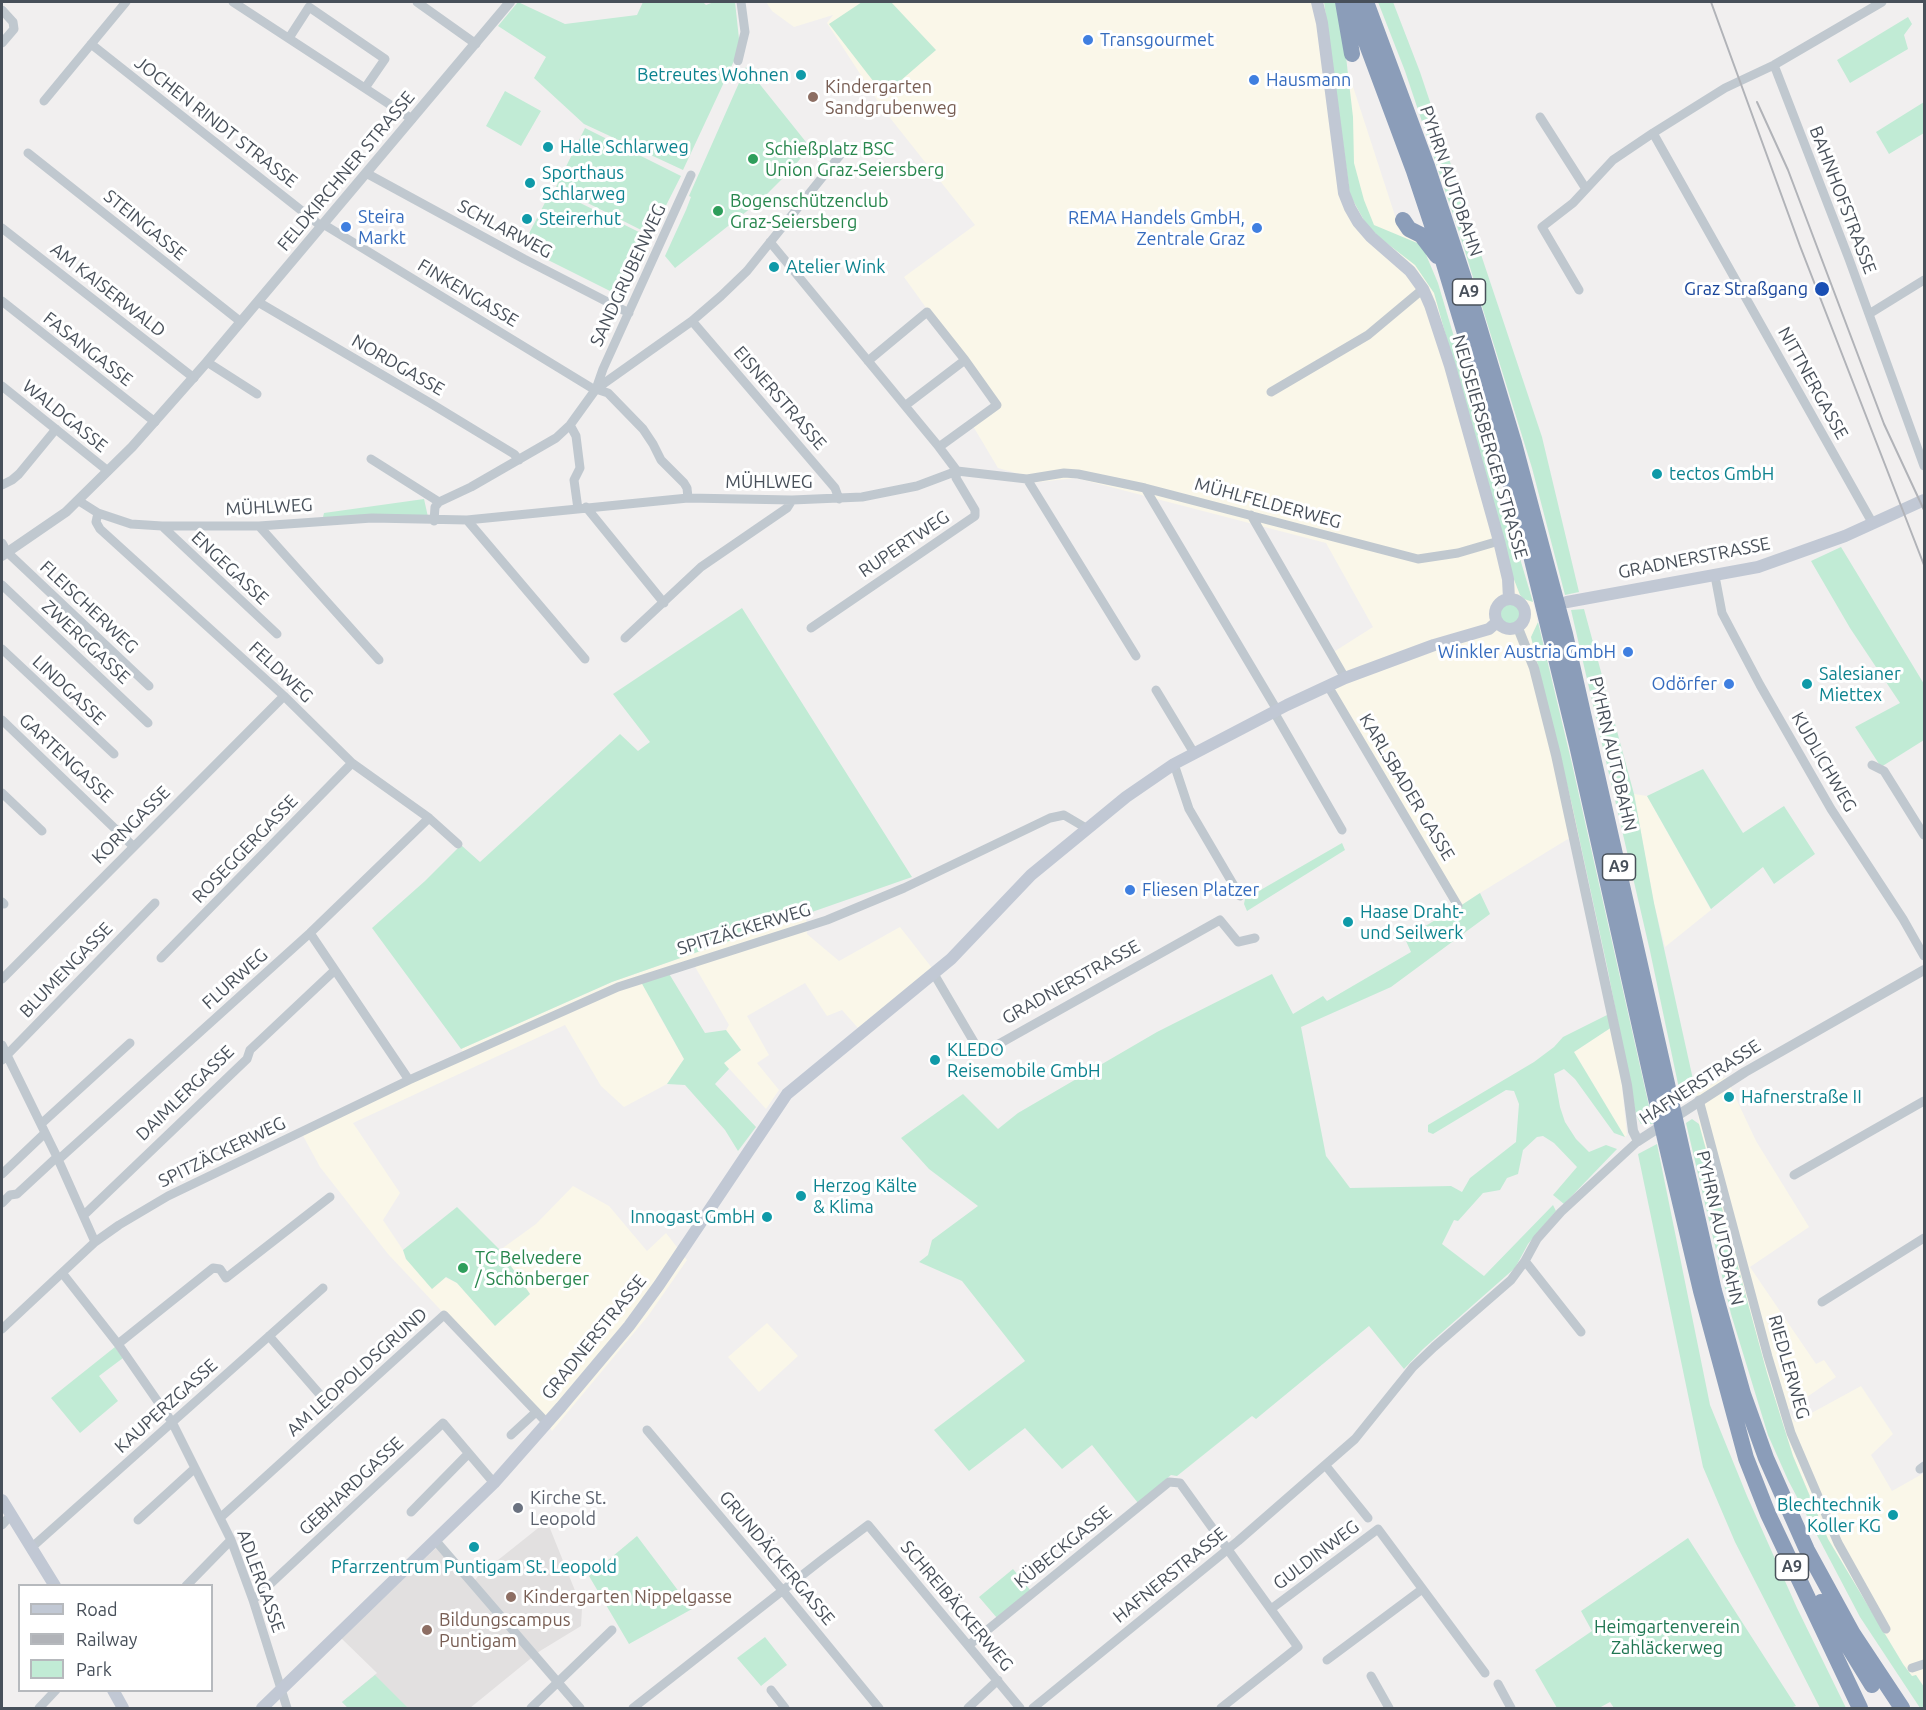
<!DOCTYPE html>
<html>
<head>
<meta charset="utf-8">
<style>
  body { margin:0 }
  #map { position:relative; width:1926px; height:1710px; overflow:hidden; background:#f1efef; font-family:Ubuntu,sans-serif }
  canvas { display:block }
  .frame { position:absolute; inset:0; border:3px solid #48505a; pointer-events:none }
  .legend { position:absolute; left:18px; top:1584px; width:195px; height:108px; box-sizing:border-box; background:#fff; border:2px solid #b6b9bd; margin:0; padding:8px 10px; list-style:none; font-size:18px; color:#48505a }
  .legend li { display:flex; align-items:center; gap:12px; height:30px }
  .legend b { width:30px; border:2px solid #b6b9bd }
</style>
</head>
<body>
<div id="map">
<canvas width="1926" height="1710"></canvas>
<div class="frame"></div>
<ul class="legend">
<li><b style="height:8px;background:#c1c8d4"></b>Road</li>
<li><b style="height:8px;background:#b1b3b8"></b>Railway</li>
<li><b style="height:16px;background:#c1ebd5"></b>Park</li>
</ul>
</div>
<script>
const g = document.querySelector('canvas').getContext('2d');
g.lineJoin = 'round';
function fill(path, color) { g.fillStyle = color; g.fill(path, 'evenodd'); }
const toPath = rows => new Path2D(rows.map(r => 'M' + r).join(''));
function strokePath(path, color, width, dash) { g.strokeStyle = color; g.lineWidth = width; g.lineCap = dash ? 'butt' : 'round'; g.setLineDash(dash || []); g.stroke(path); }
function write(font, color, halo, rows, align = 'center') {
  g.font = font + ' Ubuntu,sans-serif'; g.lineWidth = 6; g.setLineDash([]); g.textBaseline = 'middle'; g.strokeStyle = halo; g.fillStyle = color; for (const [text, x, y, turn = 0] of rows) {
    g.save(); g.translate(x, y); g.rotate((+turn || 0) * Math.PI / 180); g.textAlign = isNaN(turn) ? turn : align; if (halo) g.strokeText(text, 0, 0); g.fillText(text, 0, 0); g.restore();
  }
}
fill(toPath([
  [766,2,1336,2,1345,62,1398,225,1422,245,1438,283,1533,602,1587,835,1568,839,1558,845,1480,893,1457,908,1456,912,1325,686,1343,678,1332,653,1373,627,1326,543,1076,478,1030,483,1023,475,998,468,973,426,998,408,904,277,975,225,883,109,827,23,833,15,794,27,772,11],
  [1634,794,1647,796,1711,910,1665,947,1654,903],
  [806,914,807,934,839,961,900,927,932,968,858,1028,842,1010,827,1016,805,983,747,1016,769,1055,757,1063,779,1090,766,1109,724,1063,741,1050,726,1030,729,1025,694,965,668,972,655,1008,684,1059,667,1084,624,1107,601,1086,565,1025,353,1123,400,1193,383,1220,403,1250,406,1259,457,1283,495,1326,530,1294,500,1250,536,1224,573,1186,609,1206,647,1251,666,1233,687,1260,648,1316,552,1431,547,1423,388,1254,320,1167,301,1132,464,1054,461,1049,612,982],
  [1612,1027,1622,1087,1627,1135,1625,1137,1574,1052],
  [1726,1077,1756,1141,1809,1227,1750,1267,1816,1364,1824,1360,1836,1377,1788,1410,1795,1422,1861,1386,1893,1434,1871,1455,1892,1491,1924,1473,1924,1687,1916,1675,1912,1677,1903,1664,1828,1539,1793,1456,1767,1373,1699,1124,1696,1093],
  [767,1323,798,1356,759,1392,728,1357]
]), '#faf7e9');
fill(toPath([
  [547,1521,582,1608,581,1626,540,1651,470,1708,348,1708,342,1702,377,1673,341,1638,439,1545,473,1583,478,1576]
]), '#e2e0e0');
fill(toPath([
  [518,2,565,24,637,15,643,2,703,2,706,5,714,2,735,2,740,48,683,170,584,124,534,78,546,57,498,26],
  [862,2,891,2,936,50,884,95,829,24],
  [1324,2,1336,2,1345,48,1353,117,1354,163,1364,200,1374,225,1422,245,1438,283,1533,602,1524,599,1520,595,1513,577,1434,293,1415,265,1380,238,1366,224,1350,195],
  [1378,2,1393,2,1420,72,1542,437,1579,592,1565,595,1532,468,1459,232,1405,71],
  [1908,17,1912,24,1904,35,1908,49,1850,83,1837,60],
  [746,67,810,147,790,171,761,200,675,268,665,256,686,210,691,197,689,196],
  [505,91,541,111,521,146,486,126],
  [1924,102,1924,133,1889,154,1876,132],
  [585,128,681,176,651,235,556,187],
  [552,189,647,236,618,295,522,247],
  [424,499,428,517,323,517,324,513],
  [1841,547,1924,684,1924,740,1881,767,1855,727,1900,703,1850,628,1811,561],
  '1499 615a11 11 0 1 1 22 0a11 11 0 1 1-22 0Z',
  [742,608,912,877,612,982,461,1049,372,928,425,881,461,845,480,862,620,734,638,751,650,742,613,694],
  [1584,609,1634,794,1654,903,1696,1093,1681,1098,1650,951,1571,610],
  [1538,622,1572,764,1653,1124,1641,1124,1636,1115,1608,971,1572,805,1531,637],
  [1703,769,1743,833,1784,806,1815,854,1774,884,1763,867,1711,909,1647,796],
  [1342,843,1345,850,1247,911,1244,904,1245,899],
  [1480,893,1490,914,1391,987,1301,1027,1326,1156,1350,1188,1451,1186,1462,1192,1470,1178,1516,1142,1519,1104,1514,1091,1506,1090,1433,1134,1428,1132,1428,1125,1534,1062,1554,1047,1563,1037,1609,1014,1612,1027,1574,1052,1625,1137,1614,1133,1575,1079,1564,1069,1554,1074,1560,1107,1565,1122,1576,1139,1589,1152,1606,1145,1617,1149,1564,1204,1553,1195,1577,1167,1554,1143,1543,1136,1537,1137,1523,1150,1518,1174,1507,1178,1500,1190,1483,1193,1458,1221,1454,1220,1442,1244,1484,1276,1553,1205,1556,1211,1528,1244,1515,1268,1423,1349,1404,1369,1369,1326,1256,1419,1252,1416,1177,1476,1171,1475,1138,1503,1092,1445,1062,1469,1025,1428,969,1471,934,1430,1025,1361,962,1281,919,1262,928,1255,932,1240,978,1206,929,1169,901,1138,963,1094,998,1129,1018,1113,1157,1032,1272,974,1293,1014,1323,996,1327,1001,1411,952,1406,941,1407,937,1437,919,1440,920,1456,912,1457,908],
  [668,972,705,1033,726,1030,741,1050,724,1063,729,1069,715,1084,756,1127,738,1151,725,1130,685,1085,667,1084,684,1059,641,982],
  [1692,1119,1699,1124,1767,1373,1793,1456,1828,1539,1903,1664,1912,1676,1916,1675,1924,1687,1924,1708,1920,1708,1860,1617,1788,1480,1768,1435,1731,1314,1686,1123],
  [1657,1144,1710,1405,1747,1496,1797,1608,1846,1708,1820,1708,1735,1542,1703,1467,1638,1154],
  [457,1207,500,1250,530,1294,495,1326,457,1283,446,1277,432,1289,406,1259,403,1250],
  [115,1347,123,1358,99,1376,118,1401,80,1433,51,1398],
  [637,1536,692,1609,629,1644,589,1576],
  [1688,1538,1796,1706,1790,1708,1614,1708,1610,1702,1599,1708,1557,1708,1535,1670,1592,1631,1581,1611],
  [1013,1569,1031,1591,997,1618,979,1597],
  [765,1637,787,1665,761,1686,737,1658],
  [375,1675,408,1708,348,1708,342,1702]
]), '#c1ebd5');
strokePath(toPath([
  [233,2,412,119],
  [417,2,476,44],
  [2,10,13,22,14,29,2,43],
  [289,38,309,7,385,59,365,88],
  [91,44,321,226],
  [738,61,745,32,741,2],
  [1774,65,1849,259,1924,466],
  [44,101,126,2],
  [1540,117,1586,189],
  [1653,133,1873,524],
  [28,153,241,322],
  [366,173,524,259,629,313],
  [323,224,595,390],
  [2,228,194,378],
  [770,242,939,447,957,471],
  [1579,290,1542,227,1573,203,1613,160,1653,133,1725,88,1774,65,1882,2],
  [2,301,155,422],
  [258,302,430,403,514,454,519,460],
  [1869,314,1924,280],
  [692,321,835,488,839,499],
  [868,361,927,312,965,360,906,405],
  [207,362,257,394],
  [2,386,108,471],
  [1271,392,1368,335,1423,289],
  [570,425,576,436,580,468,574,480,578,509],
  [939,447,997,405,965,360],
  [371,459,439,502],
  [1027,479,1136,656],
  [2,485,12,480,19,474,56,429],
  [1145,488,1277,710],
  [688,498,687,488,684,483,661,460,653,444,643,429,608,393,596,389,603,369,691,175],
  [79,501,98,513,131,524,162,526,259,526,372,518,467,520,688,498,792,500,862,497,917,486,957,471,1027,479,1064,473,1078,474,1145,488,1418,559,1458,553,1499,541],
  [586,507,664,603],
  [98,513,96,522,100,529,284,696,352,763,429,818,458,844],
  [1251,515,1345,678],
  [467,520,585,659],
  [434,521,435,507,439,502,471,487,556,438,570,425,596,389,692,321,721,296,747,271,845,149],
  [162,526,277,634],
  [259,526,379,660],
  [2,543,7,552,149,686],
  [1715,576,1722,613,1760,685,1831,809,1903,919,1924,956],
  [2,585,148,723],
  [811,628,975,516,975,510,956,478,957,471],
  [625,638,701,567,787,508,792,500],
  [2,649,114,754],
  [1328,686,1458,906],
  [1156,690,1194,753],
  [1274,712,1342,830],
  [2,720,133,846],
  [1174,764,1189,809,1240,896],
  [1872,765,1884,771,1924,835],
  [2,793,42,831],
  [2,902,4,904],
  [310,933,409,1080],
  [161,958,352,763],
  [934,974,981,1054,1220,920,1238,942,1255,938],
  [2,979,284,696],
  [2,1045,57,1157,95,1242],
  [2,1060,155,903],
  [1699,1100,1768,1357,1791,1433,1838,1543,1886,1629],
  [41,1124,130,1043],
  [58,1160,310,933,429,818],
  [2,1174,45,1133],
  [1794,1175,1924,1101],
  [2,1203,10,1195,17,1194,57,1157],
  [84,1215,247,1059,250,1050,335,970],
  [1525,1261,1581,1332],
  [63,1274,118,1344,172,1422,231,1540,253,1600,287,1708],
  [1822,1302,1924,1238],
  [2,1329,95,1242,119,1225,168,1196,409,1080,618,987,827,920,904,888,1050,818,1064,815,1086,828],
  [269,1336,329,1405],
  [118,1344,213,1268,220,1269,226,1278,330,1197],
  [647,1430,783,1591,879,1708],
  [511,1435,536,1412],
  [1326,1466,1368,1518],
  [1920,1469,1924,1466],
  [411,1512,468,1454],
  [220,1518,444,1315,547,1423],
  [138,1520,195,1468],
  [2,1525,11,1515],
  [435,1540,580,1708],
  [31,1548,323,1288],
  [186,1586,231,1540],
  [253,1600,443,1423,494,1483],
  [1271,1609,1378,1529,1485,1673],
  [969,1645,1169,1482,1180,1483,1298,1647,1221,1708],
  [1327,1660,1421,1590],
  [1912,1668,1924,1664],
  [1371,1676,1389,1708],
  [1498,1684,1511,1708],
  [771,1690,785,1708],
  [39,1708,56,1690],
  [531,1708,612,1630],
  [633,1708,824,1558,868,1525,1020,1708],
  [968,1708,998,1680],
  [1033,1708,1238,1541,1355,1439,1413,1367,1434,1347,1511,1280,1525,1261,1537,1239,1561,1212,1638,1141]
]), '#c0c8cf', 9);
strokePath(toPath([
  [2,556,66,512,132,447,207,362,510,2],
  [1518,628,1534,668,1556,755,1627,1085,1633,1131,1638,1141,1745,1072,1924,970]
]), '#c0c8cf', 10);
strokePath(toPath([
  [1317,2,1322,23,1344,193,1350,208,1358,222,1371,237,1410,271,1423,289,1430,305,1450,366,1499,541,1508,579,1509,599],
  '1495 614a15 15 0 1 1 30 0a15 15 0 1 1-30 0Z',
  [1567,602,1758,567,1845,536,1924,500],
  [2,1500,55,1586],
  [113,1690,123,1708],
  [262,1708,494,1483,561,1407,629,1326,659,1285,787,1094,951,959,1031,875,1126,797,1174,764,1287,705,1345,678,1434,645,1489,629,1497,622]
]), '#c1c8d4', 12);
strokePath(toPath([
  [1343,2,1352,54],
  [1351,2,1414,171,1435,234,1527,539,1577,745,1666,1143,1701,1291,1746,1458,1768,1514,1860,1708],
  [1366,2,1427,166,1471,300,1514,443,1565,634,1714,1291,1743,1394,1766,1458,1807,1550,1853,1634,1902,1708],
  [1403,220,1409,229,1421,235,1437,256],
  [1821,1602,1872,1685]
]), '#8b9db9', 16);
strokePath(toPath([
  [1711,2,1800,246,1924,565],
  [1757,102,1788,170,1884,424,1924,510]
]), '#b1b3b8', 2);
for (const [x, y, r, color] of [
  [1088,40,6,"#3f7fe0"],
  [801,75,6,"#0f9aa8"],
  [1254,80,6,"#3f7fe0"],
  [813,97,6,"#8d6e63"],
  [548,147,6,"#0f9aa8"],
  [753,159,6,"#2e9e5b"],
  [530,183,6,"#0f9aa8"],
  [718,211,6,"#2e9e5b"],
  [527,219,6,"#0f9aa8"],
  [346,227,6,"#3f7fe0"],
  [1257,228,6,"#3f7fe0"],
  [774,267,6,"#0f9aa8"],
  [1822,289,8,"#1a4fb4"],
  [1657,474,6,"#0f9aa8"],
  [1628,652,6,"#3f7fe0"],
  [1729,684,6,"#3f7fe0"],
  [1807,684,6,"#0f9aa8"],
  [1130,890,6,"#3f7fe0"],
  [1348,922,6,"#0f9aa8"],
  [935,1060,6,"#0f9aa8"],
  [1729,1097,6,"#0f9aa8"],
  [801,1196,6,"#0f9aa8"],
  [767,1217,6,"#0f9aa8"],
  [463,1268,6,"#2e9e5b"],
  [518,1508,6,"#6b7280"],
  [1893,1515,6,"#0f9aa8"],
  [474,1547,6,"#0f9aa8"],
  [511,1597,6,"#8d6e63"],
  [427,1630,6,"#8d6e63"]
]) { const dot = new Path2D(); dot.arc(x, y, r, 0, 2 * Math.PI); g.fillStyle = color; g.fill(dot); strokePath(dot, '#fff', 2); }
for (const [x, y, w] of [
  [1469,292,33],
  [1619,867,33],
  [1792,1567,33]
]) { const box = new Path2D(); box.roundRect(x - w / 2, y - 13, w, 26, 4.5); g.fillStyle = '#fff'; g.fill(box); strokePath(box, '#48505a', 1.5); }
write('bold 16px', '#48505a', null, [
  ["A9",1469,292],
  ["A9",1619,867],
  ["A9",1792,1567]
]);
write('18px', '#366cbe', '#fff', [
  ["Transgourmet",1100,40],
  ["Hausmann",1266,80],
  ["Steira",358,217],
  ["Markt",358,238],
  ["REMA Handels GmbH,",1245,218,"right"],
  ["Zentrale Graz",1245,239,"right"],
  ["Winkler Austria GmbH",1616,652,"right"],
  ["Odörfer",1717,684,"right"],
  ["Fliesen Platzer",1142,890]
], 'left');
write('18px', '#0d838f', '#fff', [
  ["Betreutes Wohnen",789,75,"right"],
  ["Halle Schlarweg",560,147],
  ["Sporthaus",542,173],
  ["Schlarweg",542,194],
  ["Steirerhut",539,219],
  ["Atelier Wink",786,267],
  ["tectos GmbH",1669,474],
  ["Salesianer",1819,674],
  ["Miettex",1819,695],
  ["Haase Draht-",1360,912],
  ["und Seilwerk",1360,933],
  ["KLEDO",947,1050],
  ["Reisemobile GmbH",947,1071],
  ["Hafnerstraße II",1741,1097],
  ["Herzog Kälte",813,1186],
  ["& Klima",813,1207],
  ["Innogast GmbH",755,1217,"right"],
  ["Blechtechnik",1881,1505,"right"],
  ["Koller KG",1881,1526,"right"],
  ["Pfarrzentrum Puntigam St. Leopold",474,1567,"center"]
], 'left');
write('18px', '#785e54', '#fff', [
  ["Kindergarten",825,87],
  ["Sandgrubenweg",825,108],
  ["Kindergarten Nippelgasse",523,1597],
  ["Bildungscampus",439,1620],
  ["Puntigam",439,1641]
], 'left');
write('18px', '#48505a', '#fff', [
  ["JOCHEN RINDT STRASSE",216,122,38],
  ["FELDKIRCHNER STRASSE",346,171,-50],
  ["PYHRN AUTOBAHN",1451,181,71],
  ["BAHNHOFSTRASSE",1843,200,69],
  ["STEINGASSE",145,225,39],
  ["SCHLARWEG",505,229,28],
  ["SANDGRUBENWEG",628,275,-65],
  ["AM KAISERWALD",108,290,38],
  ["FINKENGASSE",468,293,31],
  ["FASANGASSE",88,349,38],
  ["NORDGASSE",398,365,30],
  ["NITTNERGASSE",1813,383,61],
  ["EISNERSTRASSE",780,398,49],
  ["WALDGASSE",65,416,39],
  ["NEUSEIERSBERGER STRASSE",1490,447,74],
  ["MÜHLWEG",769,482],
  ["MÜHLFELDERWEG",1268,503,15],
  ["MÜHLWEG",269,507,-3],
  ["RUPERTWEG",904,544,-34],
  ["GRADNERSTRASSE",1694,558,-11],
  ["ENGEGASSE",230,568,43],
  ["FLEISCHERWEG",89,607,43],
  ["ZWERGGASSE",86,642,43],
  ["FELDWEG",281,672,43],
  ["LINDGASSE",69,690,43],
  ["PYHRN AUTOBAHN",1613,754,77],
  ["GARTENGASSE",66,758,43],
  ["KUDLICHWEG",1824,762,60],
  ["KARLSBADER GASSE",1407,787,59],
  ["KORNGASSE",131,825,-45],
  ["ROSEGGERGASSE",245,849,-46],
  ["SPITZÄCKERWEG",744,929,-17],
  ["BLUMENGASSE",66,970,-46],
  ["FLURWEG",235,979,-42],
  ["GRADNERSTRASSE",1071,982,-29],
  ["HAFNERSTRASSE",1700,1082,-33],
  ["DAIMLERGASSE",185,1093,-44],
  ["SPITZÄCKERWEG",222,1152,-26],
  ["PYHRN AUTOBAHN",1720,1228,77],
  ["GRADNERSTRASSE",594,1337,-51],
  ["RIEDLERWEG",1789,1367,74],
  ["AM LEOPOLDSGRUND",357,1372,-42],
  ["KAUPERZGASSE",166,1406,-42],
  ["GEBHARDGASSE",351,1486,-43],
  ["KÜBECKGASSE",1063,1547,-39],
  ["GULDINWEG",1316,1555,-37],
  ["GRUNDÄCKERGASSE",777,1558,50],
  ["HAFNERSTRASSE",1170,1575,-39],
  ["ADLERGASSE",261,1581,70],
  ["SCHREIBÄCKERWEG",957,1606,50]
]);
write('18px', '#27864d', '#fff', [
  ["Schießplatz BSC",765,149],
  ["Union Graz-Seiersberg",765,170],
  ["Bogenschützenclub",730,201],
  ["Graz-Seiersberg",730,222],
  ["TC Belvedere",475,1258],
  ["/ Schönberger",475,1279]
], 'left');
write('18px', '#164399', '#fff', [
  ["Graz Straßgang",1808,289]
], 'right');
write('18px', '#5b616d', '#fff', [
  ["Kirche St.",530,1498],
  ["Leopold",530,1519]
], 'left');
write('18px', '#1f7652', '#fff', [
  ["Heimgartenverein",1667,1627],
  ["Zahläckerweg",1667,1648]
]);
</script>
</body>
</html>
